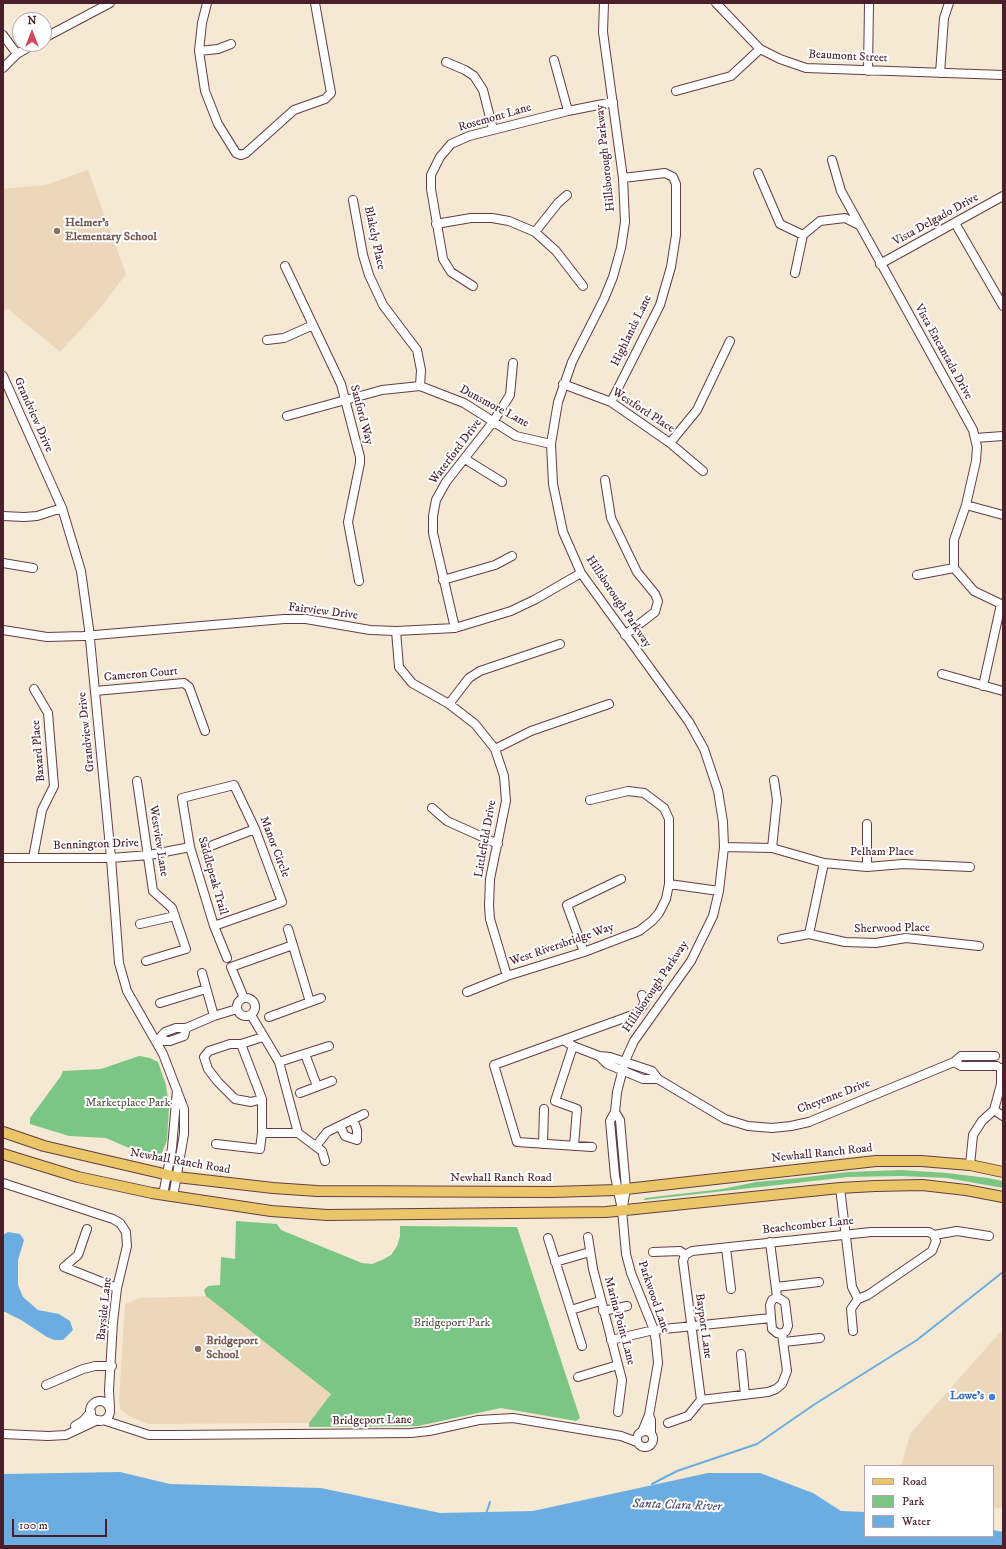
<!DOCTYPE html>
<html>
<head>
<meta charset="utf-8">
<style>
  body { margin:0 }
  #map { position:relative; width:1006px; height:1549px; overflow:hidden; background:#f5e9d4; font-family:"IM FELL DW Pica",serif }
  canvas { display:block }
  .frame { position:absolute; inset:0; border:4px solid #4a1f2b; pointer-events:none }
  .legend { position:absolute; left:864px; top:1465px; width:130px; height:72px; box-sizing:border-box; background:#fff; border:1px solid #b7a5aa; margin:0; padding:5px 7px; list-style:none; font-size:12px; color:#4a1f2b }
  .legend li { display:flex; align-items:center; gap:8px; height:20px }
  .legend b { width:20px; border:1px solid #b7a5aa }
  .north { position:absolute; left:12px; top:12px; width:40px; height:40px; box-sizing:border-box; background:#fff; border:1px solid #b7a5aa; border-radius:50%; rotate:0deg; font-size:11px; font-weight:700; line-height:16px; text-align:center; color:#4a1f2b }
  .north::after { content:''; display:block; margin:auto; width:14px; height:18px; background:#d1495b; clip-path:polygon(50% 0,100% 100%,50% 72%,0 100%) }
  .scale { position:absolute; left:12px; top:1519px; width:95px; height:18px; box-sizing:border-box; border:2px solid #4a1f2b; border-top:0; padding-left:5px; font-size:12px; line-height:14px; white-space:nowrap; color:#4a1f2b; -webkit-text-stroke:3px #fff; paint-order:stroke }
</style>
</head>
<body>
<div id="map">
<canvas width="1006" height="1549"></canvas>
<div class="frame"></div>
<ul class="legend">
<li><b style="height:5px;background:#ebc669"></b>Road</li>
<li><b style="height:11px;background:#7bc684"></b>Park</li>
<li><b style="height:11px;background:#6bade0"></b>Water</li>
</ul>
<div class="north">N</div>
<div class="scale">100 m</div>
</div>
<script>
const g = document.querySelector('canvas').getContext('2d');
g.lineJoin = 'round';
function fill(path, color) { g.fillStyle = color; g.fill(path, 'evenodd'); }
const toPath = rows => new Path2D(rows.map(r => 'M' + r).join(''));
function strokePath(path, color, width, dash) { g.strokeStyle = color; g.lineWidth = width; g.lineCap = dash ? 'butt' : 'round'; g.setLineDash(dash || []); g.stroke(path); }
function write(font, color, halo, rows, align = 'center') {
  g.font = font + ' "IM FELL DW Pica",serif'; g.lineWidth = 4; g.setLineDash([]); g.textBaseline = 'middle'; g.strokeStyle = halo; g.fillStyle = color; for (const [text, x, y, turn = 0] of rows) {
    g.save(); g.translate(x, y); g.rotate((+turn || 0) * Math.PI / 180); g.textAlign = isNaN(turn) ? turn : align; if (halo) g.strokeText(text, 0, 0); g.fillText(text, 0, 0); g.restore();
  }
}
fill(toPath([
  [88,170,126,274,103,305,60,352,8,309,3,311,3,189,45,185],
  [206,1296,331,1394,309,1423,148,1424,131,1417,121,1410,119,1401,125,1304,139,1298],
  [1003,1329,1003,1509,993,1507,993,1466,901,1466,910,1434]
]), '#edd7ba');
fill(toPath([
  [139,1056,150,1058,158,1062,166,1085,169,1107,167,1140,160,1158,138,1152,106,1138,69,1136,30,1124,30,1118,61,1076,63,1071,101,1069],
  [901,1170,947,1173,988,1178,1003,1181,1003,1188,947,1178,901,1176,849,1177,644,1200,645,1198,722,1189,756,1182,799,1178,848,1172],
  [236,1221,277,1224,281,1230,362,1263,372,1264,382,1260,391,1255,397,1246,400,1236,400,1226,517,1227,580,1418,576,1421,501,1408,418,1426,309,1427,309,1423,331,1394,206,1296,204,1290,208,1286,220,1285,221,1257,235,1259]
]), '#7bc684');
fill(toPath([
  [8,1232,20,1234,24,1240,18,1260,18,1285,23,1297,38,1310,59,1314,70,1321,73,1330,63,1340,54,1340,47,1337,21,1320,3,1311,3,1235],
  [120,1472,170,1484,321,1488,440,1513,533,1511,708,1473,760,1473,813,1493,841,1511,865,1512,865,1536,993,1536,993,1530,1003,1532,1003,1546,3,1546,3,1474]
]), '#6bade0');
strokePath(toPath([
  [652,1484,677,1471,757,1444,815,1404,917,1340,1003,1272],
  [486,1514,490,1502]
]), '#6bade0', 2);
const minor = toPath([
  [207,3,202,23,199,51,205,91,218,124,236,153,241,155,246,153,294,110,325,99,331,93,315,3],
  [604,3,603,32,623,178,625,222,621,248,613,277,604,299,572,362,558,402,551,444,553,484,563,532,581,573,689,722,704,749,718,791,723,822,724,847,719,891,713,916,691,961,634,1041,625,1061,617,1092,615,1112,610,1121,615,1176,622,1210,626,1254,631,1273,654,1330,656,1342,658,1363,649,1415,642,1432],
  [716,3,760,49,780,59,806,68,1003,75],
  [3,35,17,54],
  [44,38,110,3],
  [199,51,218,49,231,44],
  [554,60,568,111],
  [446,62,465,70,474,76,483,90,493,129],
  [3,68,17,54,34,44],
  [868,71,869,3],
  [940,73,944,18,949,3],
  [676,91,731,76,760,49],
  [832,160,841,191,973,430,977,447,976,461,966,505,954,540,954,568],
  [758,173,780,224,803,235],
  [353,200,363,255,369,275,383,305,417,350,421,370,420,386],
  [955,223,1003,306],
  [436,224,471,218,492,218,509,221,535,232,556,251,583,286],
  [535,232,558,203,567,195],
  [880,264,1003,196],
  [285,266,341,384,360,457,360,463,348,522,359,581],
  [795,273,803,235,820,221,845,218,859,225],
  [473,286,451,272,443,259,431,189,431,175,440,157,451,144,469,136,568,111,613,102],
  [267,340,284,338,313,325],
  [3,376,62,508,81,571,89,629,111,858,119,963,127,991,163,1054,184,1109,184,1134,173,1197],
  [563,384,611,402,670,443,703,471],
  [611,402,660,305,671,267,676,235,676,184,673,177,665,173,623,178],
  [287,416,382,390,420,386,464,403,516,436,551,444],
  [975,438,1003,436],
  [670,443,697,410,730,341],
  [465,459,502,482],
  [605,480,611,518,637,572,655,594,658,601,655,612,625,635],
  [966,505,1003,515],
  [3,516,24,517,37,516,62,508],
  [3,563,33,568],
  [954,568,974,591,1003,605],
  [917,575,954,568],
  [443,580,495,565,512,556],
  [455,628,433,533,433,516,436,500,446,482,493,422,510,395,513,363],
  [3,630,47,637,83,636,284,619,306,619,370,630,396,631,455,628,511,611,536,599,581,573],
  [396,631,399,667,412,683,449,704,475,724,495,749,504,776,506,801,490,879,489,906,490,919,507,976],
  [942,674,1003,691],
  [983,686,1001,604],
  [95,691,184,683,189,687,205,731],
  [449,704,469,678,480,671,560,644],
  [495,749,531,731,609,704],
  [137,781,153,891,172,908,186,949,146,961],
  [432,808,447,821,498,844],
  [213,845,255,829],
  [724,847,772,848,824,863,867,867,903,864,970,867],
  [772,848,777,800,774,780],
  [3,858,111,858,149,855,190,847],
  [33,858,42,810,54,786,48,713,34,689],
  [867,867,867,824],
  [669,884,719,891],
  [140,924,175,916],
  [214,926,282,902,255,829,234,785,182,798,190,847,214,926,227,958],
  [288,929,310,1002],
  [809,934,824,863],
  [782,939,809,934,845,942,876,943,906,938,979,946],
  [584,952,567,905,621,879],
  [202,973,214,1016],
  [467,992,507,976,584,952,639,931,652,921,659,913,666,899,669,884,669,819,664,808,644,793,628,791,590,800],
  [244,998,231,967,293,945],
  '237 1007a9 9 0 1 1 18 0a9 9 0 1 1-18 0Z',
  [160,1003,206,989],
  [251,1015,279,1062,298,1133,322,1151,325,1161],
  [269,1017,321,998],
  [157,1041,165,1032,176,1028,186,1028,214,1016,237,1009],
  [157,1041,170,1041,184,1036,186,1028],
  [565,1041,573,1046,599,1056,610,1057,652,1071,658,1079,725,1119,748,1126,772,1128,791,1126,809,1122,954,1062,961,1056,995,1056],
  [573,1046,555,1101,577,1109,574,1146],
  [305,1054,317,1086],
  [599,1056,607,1064,643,1079,658,1079],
  [279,1062,329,1046],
  [954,1062,961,1066,997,1066],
  [300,1093,332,1081],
  [262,1099,251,1102,235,1099,218,1082,208,1069,204,1057,209,1051,230,1044,241,1044,263,1037],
  [994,1110,1003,1116],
  [615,1112,620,1120,626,1189,623,1206],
  [340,1126,345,1136,357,1140,357,1130,353,1119],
  [262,1133,298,1133],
  [216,1144,260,1149,262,1133,262,1099,241,1044],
  [543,1144,544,1109],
  [316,1146,327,1132,364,1114],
  [592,1147,517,1142,494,1065,638,1013,645,1003,642,995],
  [970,1165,973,1135,982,1121,994,1110,1001,1084,1001,1068],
  [3,1183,113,1219,120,1223,126,1232,127,1246,117,1288,113,1322,109,1390,110,1408],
  [840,1188,852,1287,858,1299],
  [163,1195,172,1148,177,1090],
  [87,1229,78,1255,64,1267,117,1288],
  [934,1235,957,1231,989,1236],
  [588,1237,593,1269,622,1380,618,1412],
  [548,1238,582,1346],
  [770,1242,777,1297],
  [726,1248,731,1289],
  [653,1252,680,1251,685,1255],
  [685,1255,692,1251,871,1232,929,1232,934,1235],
  [685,1255,683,1261,701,1400],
  [555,1262,590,1252],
  [776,1287,819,1282],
  [777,1297,785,1302,788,1326,786,1331,782,1334,777,1333,772,1329,771,1318,770,1305,772,1300,777,1297],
  [858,1299,868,1295,932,1251,936,1241,934,1235],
  [571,1310,600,1301],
  [603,1311,627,1306],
  [853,1331,851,1309,858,1299],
  [611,1340,654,1330,771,1318],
  [784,1342,820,1338],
  [741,1354,745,1395],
  [578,1377,618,1365],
  [46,1385,83,1369,95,1366,112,1366],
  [701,1400,768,1392,776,1389,782,1384,787,1371,782,1334],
  '90 1411a10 10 0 1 1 20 0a10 10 0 1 1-20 0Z',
  [649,1415,651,1420,651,1433],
  [103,1420,149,1435,173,1435,411,1433,429,1431,479,1420,513,1418,621,1436,637,1442],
  [668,1423,688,1416,701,1400],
  [75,1426,83,1421,91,1412],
  '637 1439a8 8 0 1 1 16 0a8 8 0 1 1-16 0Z',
  [3,1434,48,1436,66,1435,98,1420]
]);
const major = toPath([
  [3,1132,44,1146,177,1177,273,1188,317,1191,552,1192,617,1190,876,1161,921,1161,970,1165,1003,1172],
  [3,1154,78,1177,152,1193,271,1211,327,1215,606,1212,840,1188,875,1186,922,1185,966,1190,1003,1197]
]);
strokePath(minor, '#643d44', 10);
strokePath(major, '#643d44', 12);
strokePath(minor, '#fff', 8);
strokePath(major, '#ebc669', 10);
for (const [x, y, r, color] of [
  [57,231,4,"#8d6e63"],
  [198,1349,4,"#8d6e63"],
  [992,1397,4,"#3f7fe0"]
]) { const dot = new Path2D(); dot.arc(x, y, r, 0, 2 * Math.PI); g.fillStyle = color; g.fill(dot); strokePath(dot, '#fff', 1.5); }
write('12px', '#4a1f2b', '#fff', [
  ["Beaumont Street",848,57,3],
  ["Rosemont Lane",495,118,-16],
  ["Hillsborough Parkway",606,158,-96],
  ["Vista Delgado Drive",936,220,-29],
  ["Blakely Place",374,238,78],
  ["Highlands Lane",632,331,-64],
  ["Vista Encantada Drive",943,352,61],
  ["Dunsmore Lane",494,407,28],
  ["Westford Place",643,411,33],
  ["Grandview Drive",33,415,66],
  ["Sanford Way",361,415,75],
  ["Waterford Drive",456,452,-53],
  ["Hillsborough Parkway",618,602,56],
  ["Fairview Drive",323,612,7],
  ["Cameron Court",141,675,-5],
  ["Grandview Drive",87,732,-96],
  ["Baxard Place",39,751,-95],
  ["Littlefield Drive",486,839,-80],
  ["Westview Lane",158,841,81],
  ["Bennington Drive",96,845,-2],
  ["Manor Circle",274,847,69],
  ["Pelham Place",882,853],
  ["Saddlepeak Trail",212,876,74],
  ["Sherwood Place",892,929,-1],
  ["West Riversbridge Way",562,945,-19],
  ["Hillsborough Parkway",656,987,-56],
  ["Cheyenne Drive",834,1097,-21],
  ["Newhall Ranch Road",822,1154,-6],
  ["Newhall Ranch Road",180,1162,10],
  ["Newhall Ranch Road",501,1179],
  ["Beachcomber Lane",808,1226,-6],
  ["Parkwood Lane",653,1297,71],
  ["Bayside Lane",105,1309,-84],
  ["Marina Point Lane",619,1321,75],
  ["Bayport Lane",703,1326,82],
  ["Bridgeport Lane",372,1421,-1]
]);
write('bold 12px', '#785e54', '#fff', [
  ["Helmer's",65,224],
  ["Elementary School",65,238],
  ["Bridgeport",206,1342],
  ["School",206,1356]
], 'left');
write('12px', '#5b594a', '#fff', [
  ["Marketplace Park",128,1104],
  ["Bridgeport Park",452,1324]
]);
write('bold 12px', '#366cbe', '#fff', [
  ["Lowe's",984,1397]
], 'right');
write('italic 13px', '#575873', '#fff', [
  ["Santa Clara River",677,1506,2]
]);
</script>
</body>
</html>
